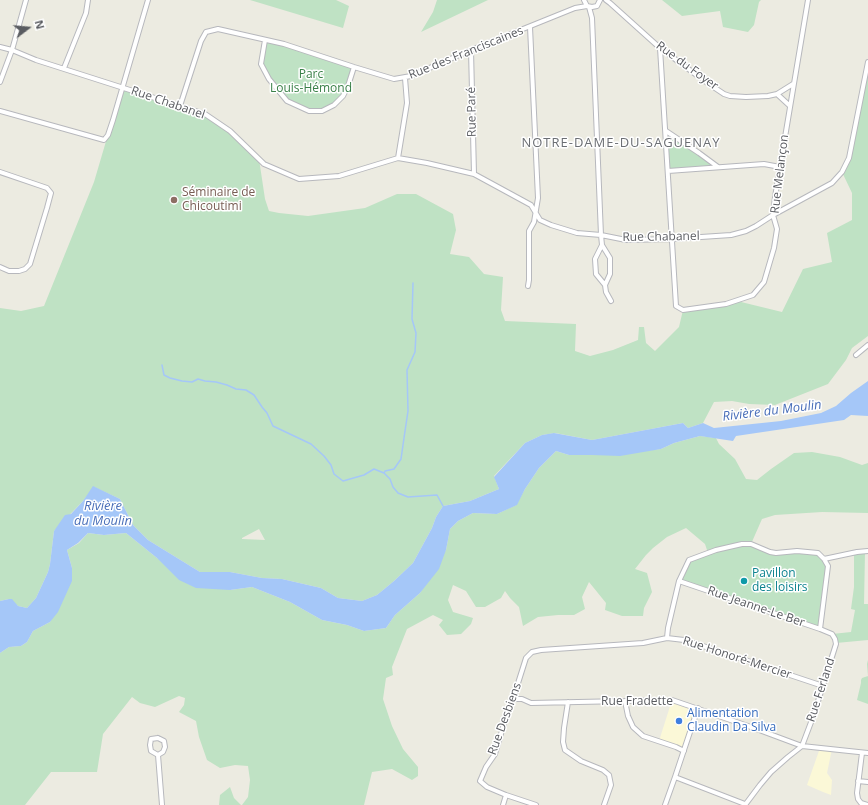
<!DOCTYPE html>
<html>
<head>
<meta charset="utf-8">
<style>
  body { margin:0 }
  #map { position:relative; width:868px; height:805px; overflow:hidden; background:#ecebe1; font-family:"Open Sans",sans-serif }
  canvas { display:block }
  .north { position:absolute; left:8px; top:8px; width:40px; height:40px; -webkit-text-stroke:3px #fff; paint-order:stroke; rotate:74deg; font-size:11px; font-weight:700; line-height:16px; text-align:center; color:#5a5c61 }
  .north::after { content:''; display:block; margin:auto; width:14px; height:18px; background:#5a5c61; clip-path:polygon(50% 0,100% 100%,50% 72%,0 100%) }
</style>
</head>
<body>
<div id="map">
<canvas width="868" height="805"></canvas>
<div class="north">N</div>
</div>
<script>
const g = document.querySelector('canvas').getContext('2d');
g.lineJoin = 'round';
function fill(path, color) { g.fillStyle = color; g.fill(path, 'evenodd'); }
const toPath = rows => new Path2D(rows.map(r => 'M' + r).join(''));
function strokePath(path, color, width, dash) { g.strokeStyle = color; g.lineWidth = width; g.lineCap = dash ? 'butt' : 'round'; g.setLineDash(dash || []); g.stroke(path); }
function write(font, color, halo, rows, align = 'center') {
  g.font = font + ' "Open Sans",sans-serif'; g.lineWidth = 3; g.setLineDash([]); g.textBaseline = 'middle'; g.strokeStyle = halo; g.fillStyle = color; for (const [text, x, y, turn = 0] of rows) {
    g.save(); g.translate(x, y); g.rotate((+turn || 0) * Math.PI / 180); g.textAlign = isNaN(turn) ? turn : align; if (halo) g.strokeText(text, 0, 0); g.fillText(text, 0, 0); g.restore();
  }
}
fill(toPath([
  [672,700,698,708,684,751,659,741],
  [820,748,832,749,827,773,832,780,831,795,823,792,807,785]
]), '#fbf8d7');
fill(toPath([
  [250,0,336,0,349,6,343,28],
  [437,0,488,0,421,32,433,12],
  [662,0,761,0,759,2,754,25,748,32,723,27,720,11,682,16],
  [265,40,354,67,348,86,334,105,322,111,309,111,298,106,280,94,261,64],
  [868,62,868,336,852,348,846,360,828,384,775,405,749,404,732,401,714,402,703,423,688,428,683,423,592,440,555,433,542,435,525,443,494,476,499,489,470,501,443,506,436,517,432,528,413,563,394,581,377,595,362,601,338,598,321,588,282,579,262,578,230,572,200,572,148,540,133,525,120,499,94,487,83,501,54,531,50,564,48,572,36,598,27,608,18,606,9,599,0,601,0,308,21,311,44,306,94,182,122,87,205,114,230,131,259,159,265,199,269,211,279,213,308,216,365,208,397,194,416,194,453,214,456,230,450,254,469,257,484,274,503,277,501,310,505,321,576,324,575,351,590,356,613,350,638,340,639,327,644,327,646,343,655,351,679,327,683,310,737,301,782,312,803,269,832,262,827,233,852,220,852,193,842,172,849,158],
  [259,529,265,540,242,539,242,538],
  [666,131,718,167,668,171],
  [700,436,716,438,719,444,735,459,746,479,757,480,771,469,794,453,812,452,840,457,862,465,868,463,868,513,822,512,775,515,762,519,751,544,770,552,782,553,818,553,828,566,820,629,679,581,689,560,708,553,705,544,686,528,667,537,653,548,646,555,635,569,647,573,652,592,644,608,643,616,622,616,605,610,606,603,589,582,582,597,585,609,574,615,558,615,538,617,523,626,519,607,510,598,505,591,501,598,485,607,476,607,466,591,453,585,448,600,453,612,473,618,471,624,461,634,447,635,439,625,443,620,433,615,407,629,392,667,393,675,386,678,383,699,392,726,403,749,418,767,418,776,412,780,392,769,372,772,364,805,242,805,248,797,250,780,248,766,235,765,220,768,207,760,199,737,196,721,179,712,184,705,185,698,179,696,155,707,140,703,132,697,103,734,97,772,51,772,25,805,0,805,0,653,9,647,21,646,27,642,33,631,50,622,72,568,67,550,79,543,88,533,104,535,126,533,157,558,230,590,252,587,290,602,322,620,347,625,364,631,386,628,395,615,420,593,446,550,450,529,458,521,473,513,497,514,516,505,525,489,539,468,556,451,569,455,643,451,661,449,674,443],
  [854,552,865,552,864,604,868,604,868,640,836,643,832,634,851,632,855,610,851,609,854,587],
  [868,660,868,704,857,700,861,683,861,680,862,678,868,676,867,664],
  [230,787,234,798,241,805,219,805,220,795]
]), '#bfe2c4');
fill(toPath([
  [868,381,868,416,851,415,844,420,736,436,733,441,700,436,674,443,661,449,620,456,592,455,569,455,556,451,539,468,525,489,517,505,497,514,473,513,458,521,450,529,446,550,439,569,420,593,395,615,386,628,364,631,347,625,322,620,290,602,252,587,230,590,196,588,179,580,157,558,126,533,104,535,88,533,78,543,67,550,72,568,72,581,58,612,50,622,33,631,27,642,21,646,9,647,0,653,0,601,9,599,12,599,18,606,27,608,36,598,48,572,50,564,54,531,65,515,71,514,83,501,93,486,120,499,133,525,148,540,200,572,230,572,262,578,282,579,321,588,338,598,362,601,377,595,394,581,413,563,432,528,436,517,443,506,470,501,499,489,494,477,525,443,542,435,554,433,592,440,683,423,688,428,703,423,714,428,781,421,821,413,836,406,851,393]
]), '#a5c7f8');
strokePath(toPath([
  [162,365,164,375,170,378,182,381,192,382,198,379,205,381,216,382,227,385,236,389,246,390,254,395,262,407,267,413,273,426,311,444,324,456,331,465,334,474,343,481,364,475,374,469,384,473,390,479,393,487,398,493,408,497,437,495,443,506],
  [384,473,385,471,394,469,401,459,404,438,408,411,407,370,415,352,416,333,412,319,413,283]
]), '#a5c7f8', 1.5);
const minor = toPath([
  [584,0,587,6,592,7,597,6,600,0],
  [606,0,610,3,660,48,706,82,724,94,730,96,746,97,768,96,777,94,793,84],
  [589,7,592,18,601,235,602,245,610,258,610,274,605,285],
  [265,40,261,64,269,79,287,101,309,111,322,111,334,105,343,96,348,86,354,67],
  [0,47,12,50,36,60,205,114,230,131,264,164,299,179,339,176,398,158,427,163,474,174,531,205,540,220,551,225,577,233,601,235,626,240,671,239,731,235,746,231,756,226,773,215,832,183,842,172,849,158,868,62],
  [660,48,676,306,683,310,726,304,753,295,764,282,774,248,777,229,773,215,775,197,808,0],
  [471,50,474,174],
  [64,68,86,13,88,0],
  [0,82,12,50,26,0],
  [777,94,790,106],
  [180,106,201,41,206,32,218,29,284,44,354,67,394,79,411,76,471,50,575,8,587,6],
  [0,111,104,140,108,135,113,120,148,0],
  [666,131,699,153,718,167],
  [398,158,407,103,405,78],
  [668,171,764,164,780,167],
  [0,172,47,188,51,193,47,208,30,264,25,269,19,271,9,271,0,267],
  [602,245,595,259,596,274,605,285,606,292,611,301],
  [528,286,529,280,529,231,534,222,538,198,530,27],
  [856,355,868,345],
  [824,559,857,552,868,551],
  [679,581,820,629,832,634,835,639,836,644,813,717,802,746],
  [667,638,668,628,679,581,689,560,716,550,742,544,751,544,770,552,776,553,797,551,818,553,824,559,828,566,820,629],
  [513,699,522,699,531,703,672,700,751,727,802,746,868,753],
  [625,701,628,716,633,727,643,736,676,747,684,751],
  [568,702,564,728,563,742,565,750,581,761,603,770,609,775,611,785,604,805],
  [158,738,164,741,165,747,163,752,158,755,151,751,150,745,151,739,158,738],
  [862,753,857,793,858,799,861,803,868,805],
  [158,755,162,805],
  [675,777,745,804],
  [858,781,868,782],
  [503,805,506,795],
  [536,805,506,795,487,787,480,781,486,767,495,754,507,714,513,699,526,658,532,652,541,650,643,643,667,638,684,640,694,643,823,686],
  [665,805,675,777,698,708],
  [745,805,760,785,771,772,788,757,802,746]
]);
strokePath(minor, '#b7b8bd', 6);
strokePath(minor, '#fff', 4);
for (const [x, y, r, color] of [
  [174,200,4,"#8d6e63"],
  [744,581,4,"#0f9aa8"],
  [679,721,4,"#3f7fe0"]
]) { const dot = new Path2D(); dot.arc(x, y, r, 0, 2 * Math.PI); g.fillStyle = color; g.fill(dot); strokePath(dot, '#fff', 1.5); }
write('12px', '#5a5c61', '#fff', [
  ["Rue des Franciscaines",466,53,-22],
  ["Rue du Foyer",687,66,36],
  ["Rue Chabanel",168,103,19],
  ["Rue Paré",472,112,-91],
  ["Rue Melançon",780,174,-83],
  ["Rue Chabanel",661,237,-1],
  ["Rue Jeanne-Le Ber",756,607,19],
  ["Rue Honoré-Mercier",737,658,18],
  ["Rue Ferland",821,690,-72],
  ["Rue Fradette",637,702],
  ["Rue Desbiens",505,719,-70]
]);
write('12px', '#3a8048', '#fff', [
  ["Parc",311,75],
  ["Louis-Hémond",311,89]
]);
write('12px', '#785e54', '#fff', [
  ["Séminaire de",182,193],
  ["Chicoutimi",182,207]
], 'left');
write('12px', '#0d838f', '#fff', [
  ["Pavillon",752,574],
  ["des loisirs",752,588]
], 'left');
write('12px', '#366cbe', '#fff', [
  ["Alimentation",687,714],
  ["Claudin Da Silva",687,728]
], 'left');
g.letterSpacing = '1px';
write('13px', '#6b6e73', '#fff', [
  ["NOTRE-DAME-DU-SAGUENAY",621,143]
]);
g.letterSpacing = '0px';
write('italic 13px', '#4a6fb9', '#fff', [
  ["Rivière du Moulin",772,411,-7],
  ["Rivière",103,506],
  ["du Moulin",103,521]
]);
</script>
</body>
</html>
